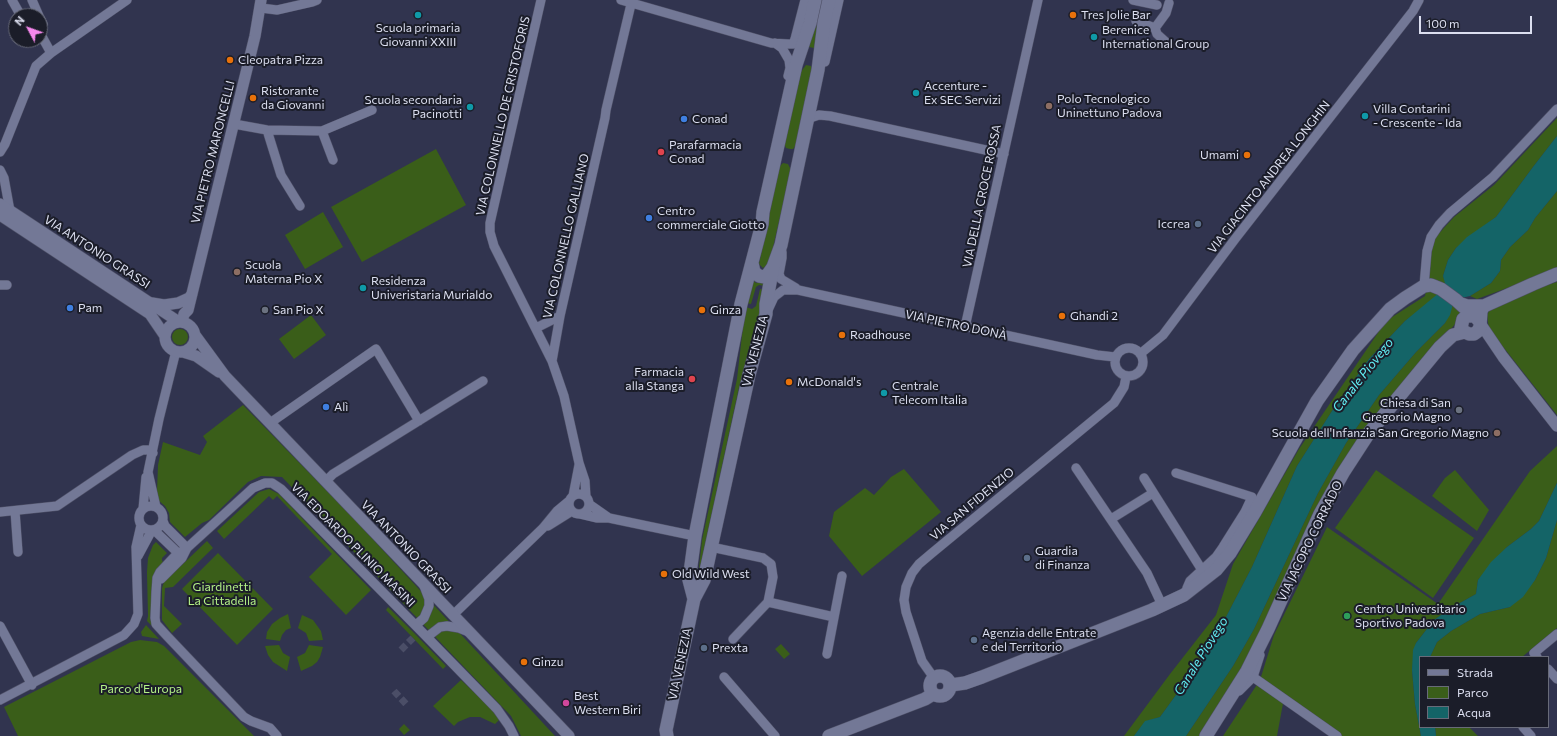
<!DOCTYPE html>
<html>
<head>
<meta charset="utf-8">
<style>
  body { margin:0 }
  #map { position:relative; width:1557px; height:736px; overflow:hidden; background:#31344f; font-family:Commissioner,sans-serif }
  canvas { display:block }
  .legend { position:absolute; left:1419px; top:656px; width:130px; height:72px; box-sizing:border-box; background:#1b1d29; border:1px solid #686b79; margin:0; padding:5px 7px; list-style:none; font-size:12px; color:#dcdff0 }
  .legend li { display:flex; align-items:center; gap:8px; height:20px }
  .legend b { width:20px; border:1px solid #686b79 }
  .north { position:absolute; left:8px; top:8px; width:40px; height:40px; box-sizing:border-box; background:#1b1d29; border:1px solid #686b79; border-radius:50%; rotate:311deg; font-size:11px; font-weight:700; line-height:16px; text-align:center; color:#dcdff0 }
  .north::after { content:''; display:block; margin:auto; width:14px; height:18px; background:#f688ed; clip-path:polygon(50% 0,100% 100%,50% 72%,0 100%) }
  .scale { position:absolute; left:1419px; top:16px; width:113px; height:18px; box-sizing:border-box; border:2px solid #dcdff0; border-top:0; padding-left:5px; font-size:12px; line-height:14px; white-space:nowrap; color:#dcdff0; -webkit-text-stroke:3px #1b1d29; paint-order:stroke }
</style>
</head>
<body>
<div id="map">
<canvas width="1557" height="736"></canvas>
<ul class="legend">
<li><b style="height:5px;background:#737896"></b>Strada</li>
<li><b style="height:11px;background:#3a5e19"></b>Parco</li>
<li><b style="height:11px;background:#146467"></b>Acqua</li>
</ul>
<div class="north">N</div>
<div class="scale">100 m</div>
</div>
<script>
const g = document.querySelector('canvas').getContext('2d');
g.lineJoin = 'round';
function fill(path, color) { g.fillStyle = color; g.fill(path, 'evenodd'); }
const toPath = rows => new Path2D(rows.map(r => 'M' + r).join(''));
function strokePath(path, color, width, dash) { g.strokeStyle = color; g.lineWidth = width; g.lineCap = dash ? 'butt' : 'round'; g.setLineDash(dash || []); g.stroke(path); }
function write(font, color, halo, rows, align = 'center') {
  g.font = font + ' Commissioner,sans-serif'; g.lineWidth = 4; g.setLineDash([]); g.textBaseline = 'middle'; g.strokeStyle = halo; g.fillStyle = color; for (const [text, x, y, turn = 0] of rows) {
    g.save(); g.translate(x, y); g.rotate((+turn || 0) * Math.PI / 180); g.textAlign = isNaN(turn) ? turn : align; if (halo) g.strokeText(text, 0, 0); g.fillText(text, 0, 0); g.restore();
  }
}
fill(toPath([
  [817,17,820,17,814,48,809,47],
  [806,65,811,66,812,71,796,145,793,149,790,149,786,148,784,143,800,73],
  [1557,118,1557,136,1533,167,1496,217,1456,248,1448,260,1443,276,1448,289,1405,321,1369,359,1332,411,1297,466,1252,567,1226,617,1192,673,1160,717,1145,722,1134,736,1124,736,1170,674,1216,615,1233,564,1299,449,1386,321,1425,296,1433,240,1454,217,1494,185],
  [436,149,466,205,362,262,331,207],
  [783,163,788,164,791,170,771,256,767,265,763,268,759,264,760,259,779,167],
  [1557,191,1557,275,1510,287,1477,299,1470,296,1491,283,1500,271,1501,260,1510,247,1528,230,1535,218],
  [323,212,343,247,305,269,285,235],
  [751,279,756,283,766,282,765,286,759,285,756,287,751,304,746,303],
  [1557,282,1557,415,1489,329,1487,315,1489,311,1514,295],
  [760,289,765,290,755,337,739,387,698,577,702,540,737,379,745,309,746,307,752,309,756,306],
  [1453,304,1462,312,1456,323,1380,413,1267,629,1200,736,1186,736,1233,666,1254,629,1318,493,1346,443,1379,395,1416,352,1445,323],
  [311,315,326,335,294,359,279,339],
  '172 337a8 8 0 1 1 16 0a8 8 0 1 1-16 0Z',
  [243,405,354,519,555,736,521,736,511,716,282,477,261,476,248,482,209,520,202,523,185,537,170,522,169,513,165,506,158,500,157,492,158,465,163,442,200,455,207,442,203,436],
  [1557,446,1557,483,1539,521,1531,529,1507,547,1478,580,1476,594,1451,608,1434,620,1416,643,1412,670,1415,704,1421,736,1339,736,1284,698,1277,736,1223,736,1260,680,1274,635,1327,527,1438,604,1530,471],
  [904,469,941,512,862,576,829,536,834,512,865,488,874,495,891,477],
  [1376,470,1474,538,1433,598,1335,528],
  [1455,470,1489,510,1477,531,1432,496,1445,478],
  [269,489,279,494,371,590,346,615,309,577,332,554,277,496,273,500,269,496,224,539,217,531,259,492],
  [1557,520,1557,628,1522,657,1430,657,1437,642,1451,631,1480,614,1510,607,1535,580,1546,558],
  [207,541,213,548,173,587,165,588,164,606,182,624,172,633,162,620,162,588,164,582],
  [156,542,167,553,162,558,162,561,165,563,153,581,151,617,153,627,147,621,148,616,147,572,148,558,153,545],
  [218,553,273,609,237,645,182,589],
  [388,607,416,635,446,666,443,669,386,610],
  [288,614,291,628,286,630,282,635,280,641,266,639,267,632,272,624,280,618],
  [302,615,313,620,321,631,323,640,309,641,306,633,298,628],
  [146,625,159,639,142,636,141,632],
  [140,640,157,642,164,646,254,736,18,736,4,707,131,642],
  [781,644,790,654,784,659,775,649],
  [279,645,283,653,290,657,287,671,273,662,268,655,265,646],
  [309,645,323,647,320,657,317,662,312,666,301,671,297,657,305,653],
  [461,680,501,718,495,724,480,717,470,717,458,722,454,726,433,706],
  [404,724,410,730,404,735,399,729],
  [1435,727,1469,727,1478,736,1436,736]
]), '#3a5e19');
fill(toPath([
  [1557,136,1557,191,1535,218,1528,230,1510,247,1501,260,1500,271,1491,283,1470,296,1461,298,1453,304,1450,315,1445,323,1416,352,1379,395,1346,443,1318,493,1254,629,1233,666,1186,736,1134,736,1145,721,1160,717,1192,673,1226,617,1252,567,1297,466,1332,411,1369,359,1405,321,1446,287,1443,276,1448,260,1456,248,1467,237,1496,217,1533,167],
  [1557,483,1557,520,1546,558,1535,580,1523,597,1510,607,1480,614,1451,631,1437,642,1430,657,1420,657,1420,727,1435,727,1436,736,1421,736,1415,704,1412,670,1413,650,1416,643,1434,620,1451,608,1476,594,1478,580,1491,562,1507,547,1531,529,1539,521]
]), '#146467');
strokePath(toPath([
  [401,650,413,638],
  [394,691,406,704]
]), '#4b4e67', 7, [7, 3.5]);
const minor = toPath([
  [12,0,21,16],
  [32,0,39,16],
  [541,0,490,223,490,232,494,246,552,361,564,396,579,463,585,481,586,497],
  [621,0,771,43,788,44,793,44,795,39,805,0],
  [1133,0,1157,5],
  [261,8,277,10,312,2,317,0],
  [40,18,43,24,40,26],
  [1136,21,1155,28],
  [40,33,51,53],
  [775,43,782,48,789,60,790,68,788,76],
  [1167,43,1157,34,1155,28,1166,13,1169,3],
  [825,62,839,0],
  [807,119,819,115,830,116,1004,154],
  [234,124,267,130,322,131,372,110],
  [267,130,281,175,300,206],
  [322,131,333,160],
  [0,152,5,144,36,66,51,53,127,0],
  [0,170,4,178,10,211],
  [782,252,782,258,779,274,781,279,796,288],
  [0,285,7,285],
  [1424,286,1427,251,1431,237,1439,225,1450,213,1493,177,1557,109],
  [768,310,774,297,783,290,798,290,1097,355,1115,357],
  [965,327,1038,0],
  [536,328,560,316],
  '1115 362a14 14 0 1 1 28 0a14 14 0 1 1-28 0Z',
  [1140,354,1163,335,1235,239,1413,11,1419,0],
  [552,361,560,316,605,118,606,110,632,0],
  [270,423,376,349,419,421],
  [1076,468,1147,573,1162,605],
  [1176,473,1252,497,1245,512,1223,547,1216,557,1190,581,1187,588,1187,591],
  [1144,478,1202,570],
  [326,481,333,474,483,381],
  '569 504a10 10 0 1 1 20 0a10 10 0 1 1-20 0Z',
  [573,496,579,465],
  [589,504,609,518],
  '139 518a12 12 0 1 1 24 0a12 12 0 1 1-24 0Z',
  [156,507,148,472,159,419,176,351],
  [143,509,146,477],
  [15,511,18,552],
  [0,512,57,506,132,455,143,450,149,450,153,453],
  [580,514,597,518,609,518,695,536],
  [1111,519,1153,493],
  [163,521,165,526,187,548],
  [548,526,572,511],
  [154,530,178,553],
  [711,547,763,558,771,564,773,577,768,602,834,617],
  [138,556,152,530],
  [161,579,182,558,187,548],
  [453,615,543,528,557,511,569,501],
  [416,625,424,618,429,606,429,599,424,586],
  [0,626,32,685],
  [427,637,440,627,447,626,459,628,469,632],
  [733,639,768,602],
  [827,654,842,576],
  [1537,657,1534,653,1557,634],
  [1548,669,1557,679],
  [724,677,775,736],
  [1253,677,1337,736],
  [934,678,922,661,906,612,904,600,906,587,912,573,919,564,932,553,1114,403,1124,387,1126,377],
  [1239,691,1253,677,1260,655],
  [0,700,124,635,134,624,138,614,136,547,141,525],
  [1523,727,1531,736],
  [277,736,270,728,251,721,244,717,167,636,156,624,155,618,156,592,157,578,160,572,176,555,187,548,253,488,265,483,272,483,281,489,421,631,497,709,509,726,514,736]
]);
const tertiary = toPath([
  [0,204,179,322],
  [0,215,150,314,165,336],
  [152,303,164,305,178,303,189,298,192,294],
  [182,322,184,314,188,310,255,36,261,0],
  '165 337a15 15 0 1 1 30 0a15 15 0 1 1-30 0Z',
  [1480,323,1503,357,1557,426],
  [195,335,225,376,569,736],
  [183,352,196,356,219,372]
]);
const secondary = toPath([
  [752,263,754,272,759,276,765,277,768,274,773,267],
  [1461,304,1467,306,1484,306,1533,284,1557,274],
  [1480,322,1475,316,1467,316,1463,319,1461,328,1465,332,1469,334,1474,334,1478,331,1480,327,1481,311,1484,306],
  [694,599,689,580,695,536,741,304,762,224,763,212,796,65,810,23,815,0],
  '930 686a10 10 0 1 1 20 0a10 10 0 1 1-20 0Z',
  [951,685,965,683,982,677,1152,610,1184,595,1216,570,1230,553,1255,512,1317,401,1353,350,1390,309,1405,298,1424,286,1431,285,1441,289,1456,300,1467,310,1470,315],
  [667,736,666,730,694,599,704,580,749,375,766,314,766,304,773,267,781,245,818,70,824,23,829,0],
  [829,736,925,699,933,694],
  [1206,736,1247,671,1268,629,1320,514,1343,473,1369,433,1440,347,1453,335,1465,332]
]);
strokePath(minor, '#505269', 10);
strokePath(tertiary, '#505269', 12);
strokePath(secondary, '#505269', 14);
strokePath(minor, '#737896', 9);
strokePath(tertiary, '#737896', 11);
strokePath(secondary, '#737896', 13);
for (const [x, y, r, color] of [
  [418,15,4,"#0f9aa8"],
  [1073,15,4,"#e8710a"],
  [1094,37,4,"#0f9aa8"],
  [230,60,4,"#e8710a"],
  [916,93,4,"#0f9aa8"],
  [253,98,4,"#e8710a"],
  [1049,106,4,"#8d6e63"],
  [470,107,4,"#0f9aa8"],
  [1365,116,4,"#0f9aa8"],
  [684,119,4,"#3f7fe0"],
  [661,152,4,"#e0444e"],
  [1247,155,4,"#e8710a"],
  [649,218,4,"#3f7fe0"],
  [1198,224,4,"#5c6f8a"],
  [237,272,4,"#8d6e63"],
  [363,288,4,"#0f9aa8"],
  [70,308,4,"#3f7fe0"],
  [265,310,4,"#6b7280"],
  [702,310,4,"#e8710a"],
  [1062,316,4,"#e8710a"],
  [842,335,4,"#e8710a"],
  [692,379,4,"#e0444e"],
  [789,382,4,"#e8710a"],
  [884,393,4,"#0f9aa8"],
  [326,407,4,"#3f7fe0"],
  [1459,410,4,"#6b7280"],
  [1497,433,4,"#8d6e63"],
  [1027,558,4,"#5c6f8a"],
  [664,574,4,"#e8710a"],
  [1347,616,4,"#2e9e5b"],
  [974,640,4,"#5c6f8a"],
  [704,648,4,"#5c6f8a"],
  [524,662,4,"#e8710a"],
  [566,703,4,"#d1479c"]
]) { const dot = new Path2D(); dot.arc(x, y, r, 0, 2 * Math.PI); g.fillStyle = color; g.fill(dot); strokePath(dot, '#1b1d29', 1.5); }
write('12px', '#dcdff0', '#1b1d29', [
  ["Tres Jolie Bar",1081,15],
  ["Scuola primaria",418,28,"center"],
  ["Giovanni XXIII",418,42,"center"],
  ["Berenice",1102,30],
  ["International Group",1102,44],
  ["Cleopatra Pizza",238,60],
  ["Accenture -",924,86],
  ["Ex SEC Servizi",924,100],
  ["Ristorante",261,91],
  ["da Giovanni",261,105],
  ["Polo Tecnologico",1057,99],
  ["Uninettuno Padova",1057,113],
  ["Scuola secondaria",462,100,"right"],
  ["Pacinotti",462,114,"right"],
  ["Villa Contarini",1373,109],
  ["- Crescente - Ida",1373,123],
  ["Conad",692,119],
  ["Parafarmacia",669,145],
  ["Conad",669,159],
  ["Umami",1239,155,"right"],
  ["Centro",657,211],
  ["commerciale Giotto",657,225],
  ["Iccrea",1190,224,"right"],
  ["Scuola",245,265],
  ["Materna Pio X",245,279],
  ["Residenza",371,281],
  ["Univeristaria Murialdo",371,295],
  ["Pam",78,308],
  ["San Pio X",273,310],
  ["Ginza",710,310],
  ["Ghandi 2",1070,316],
  ["Roadhouse",850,335],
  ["Farmacia",684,372,"right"],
  ["alla Stanga",684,386,"right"],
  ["McDonald's",797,382],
  ["Centrale",892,386],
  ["Telecom Italia",892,400],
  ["Chiesa di San",1451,403,"right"],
  ["Gregorio Magno",1451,417,"right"],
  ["Alì",334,407],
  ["Scuola dell'Infanzia San Gregorio Magno",1489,433,"right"],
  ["Guardia",1035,551],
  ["di Finanza",1035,565],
  ["Old Wild West",672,574],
  ["Centro Universitario",1355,609],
  ["Sportivo Padova",1355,623],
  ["Agenzia delle Entrate",982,633],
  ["e del Territorio",982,647],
  ["Prexta",712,648],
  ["Ginzu",532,662],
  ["Best",574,696],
  ["Western Biri",574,710]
], 'left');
write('12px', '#dcdff0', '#1b1d29', [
  ["VIA COLONNELLO DE CRISTOFORIS",503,116,-77],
  ["VIA PIETRO MARONCELLI",213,152,-76],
  ["VIA GIACINTO ANDREA LONGHIN",1269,177,-52],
  ["VIA DELLA CROCE ROSSA",982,196,-78],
  ["VIA COLONNELLO GALLIANO",566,236,-77],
  ["VIA ANTONIO GRASSI",97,252,33],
  ["VIA PIETRO DONÀ",956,325,12],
  ["VIA VENEZIA",755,351,-76],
  ["VIA SAN FIDENZIO",972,504,-40],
  ["VIA JACOPO CORRADO",1310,541,-64],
  ["VIA EDOARDO PLINIO MASINI",353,545,45],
  ["VIA ANTONIO GRASSI",406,547,46],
  ["VIA VENEZIA",680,664,-78]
]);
write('12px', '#b4f187', '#1b1d29', [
  ["Giardinetti",222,587],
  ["La Cittadella",222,601],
  ["Parco d'Europa",141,689]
]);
write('italic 13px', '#61edf3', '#1b1d29', [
  ["Canale Piovego",1363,375,-52],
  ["Canale Piovego",1201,656,-58]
]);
</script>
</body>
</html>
